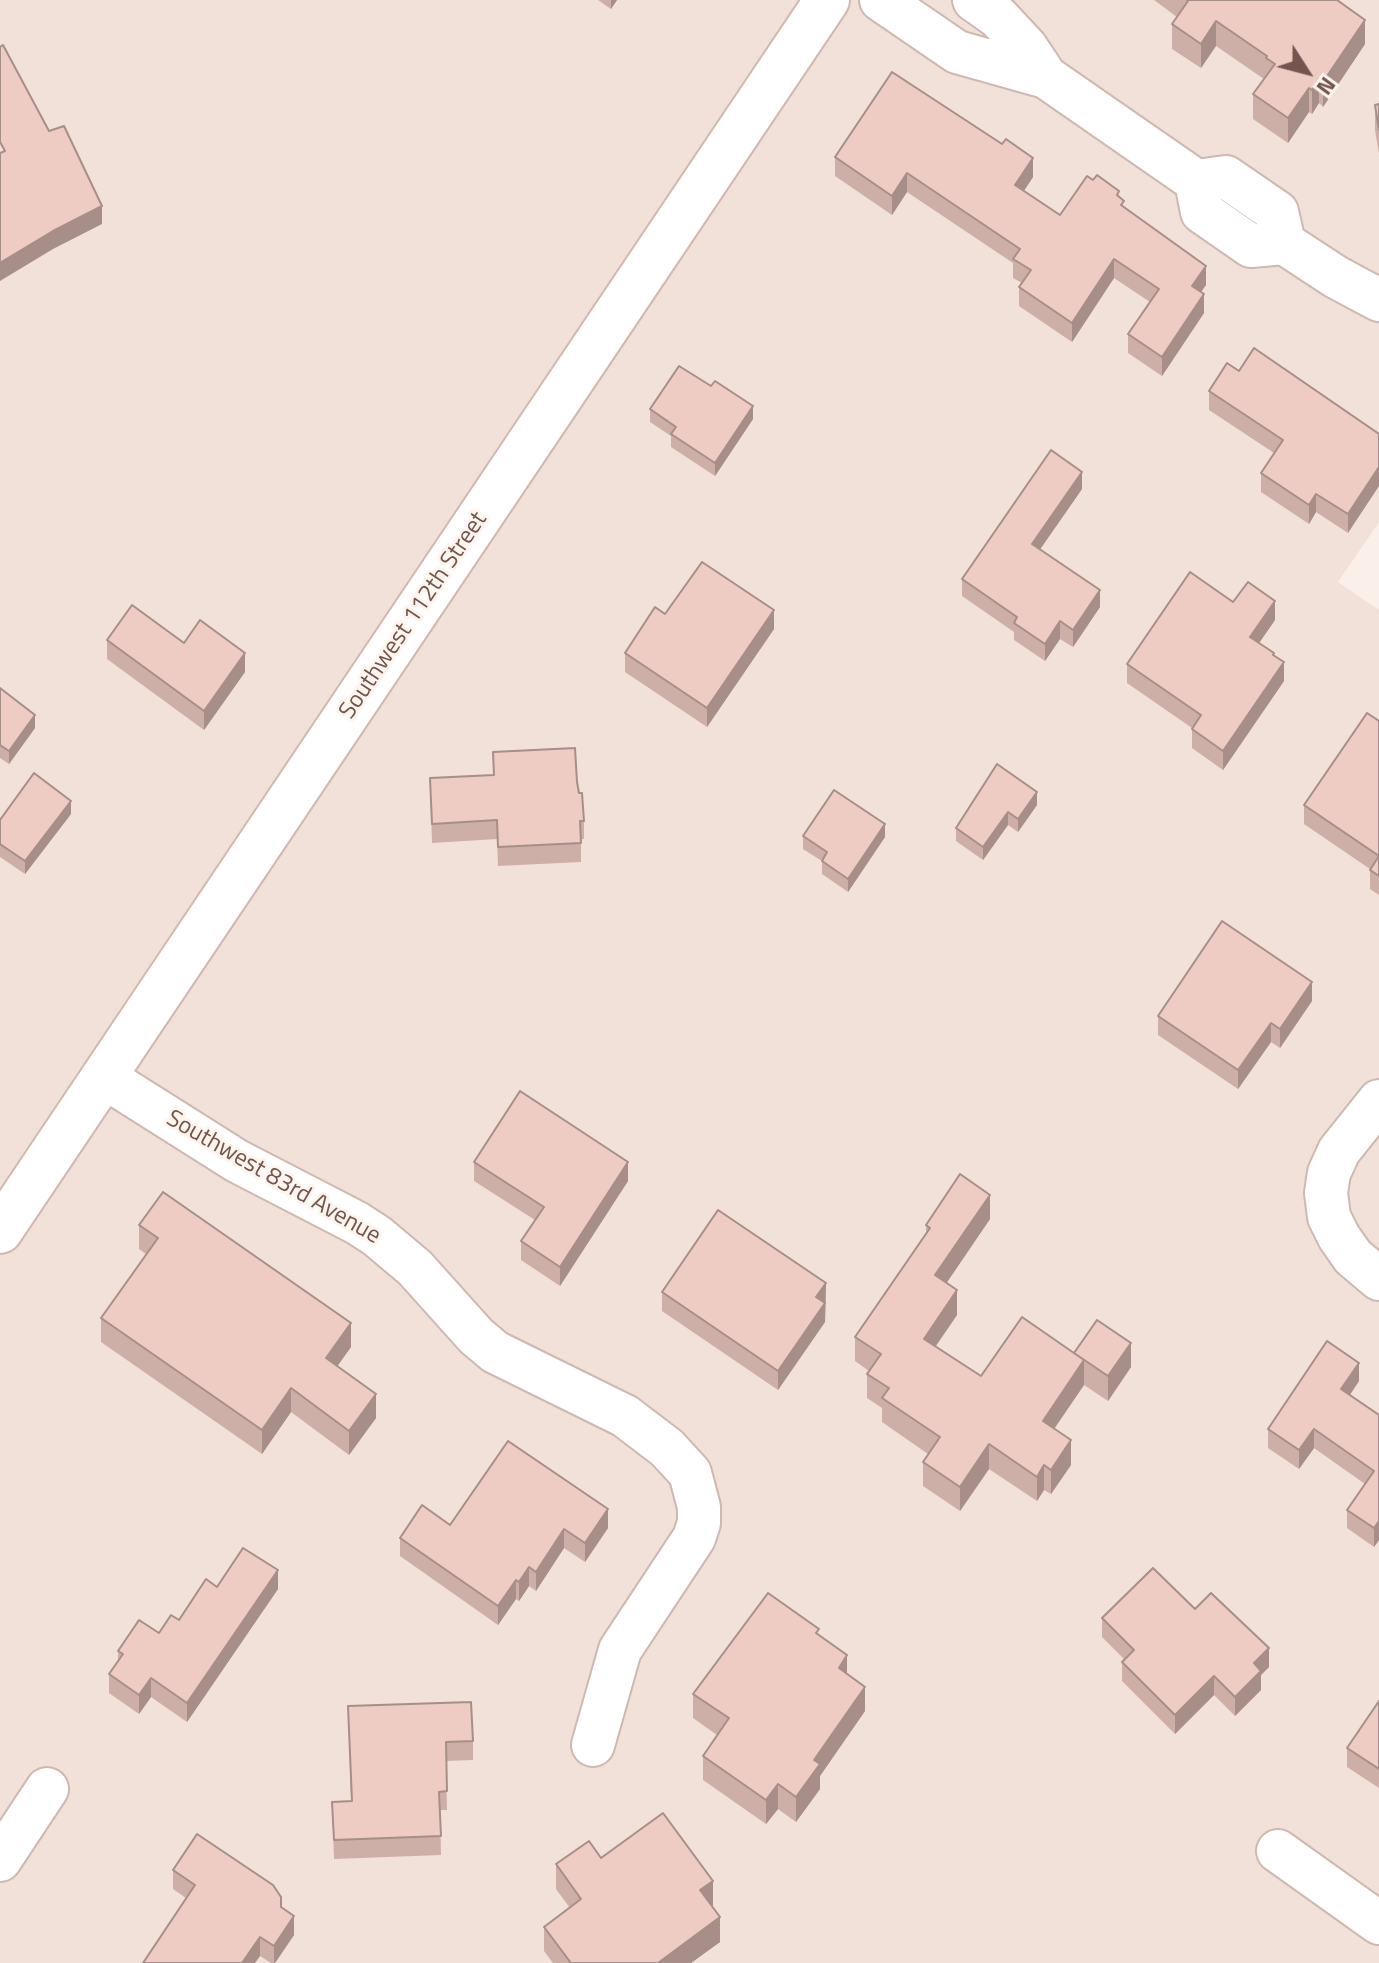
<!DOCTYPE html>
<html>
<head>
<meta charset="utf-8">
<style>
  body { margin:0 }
  #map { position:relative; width:1379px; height:1963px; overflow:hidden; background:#fbf0e9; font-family:"Titillium Web",sans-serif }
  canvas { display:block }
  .north { position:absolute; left:1267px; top:32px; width:80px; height:80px; -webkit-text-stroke:6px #fef5ef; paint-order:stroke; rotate:126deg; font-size:22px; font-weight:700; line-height:32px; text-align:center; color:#74544e }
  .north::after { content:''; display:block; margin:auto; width:28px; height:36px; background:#74544e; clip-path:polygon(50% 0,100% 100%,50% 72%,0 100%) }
</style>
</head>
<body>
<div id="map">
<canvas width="1379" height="1963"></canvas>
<div class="north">N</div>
</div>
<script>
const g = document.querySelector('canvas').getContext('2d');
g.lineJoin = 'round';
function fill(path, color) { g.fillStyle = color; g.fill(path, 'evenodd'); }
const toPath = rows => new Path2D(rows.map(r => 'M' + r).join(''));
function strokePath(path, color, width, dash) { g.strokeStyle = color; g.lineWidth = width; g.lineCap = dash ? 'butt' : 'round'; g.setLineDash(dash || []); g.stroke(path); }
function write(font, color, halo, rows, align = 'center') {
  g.font = font + ' "Titillium Web",sans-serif'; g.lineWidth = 6; g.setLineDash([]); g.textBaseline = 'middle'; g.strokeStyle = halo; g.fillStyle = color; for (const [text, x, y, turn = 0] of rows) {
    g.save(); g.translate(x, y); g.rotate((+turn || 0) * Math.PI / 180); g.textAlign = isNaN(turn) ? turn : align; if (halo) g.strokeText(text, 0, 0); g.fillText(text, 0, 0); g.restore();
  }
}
fill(toPath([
  [0,0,1379,0,1379,522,1338,582,1379,610,1379,1963,0,1963]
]), '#f2e1d8');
const minor = toPath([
  [881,0,957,52,1046,77,1196,181,1226,177,1277,212,1284,243],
  [974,0,998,17,1026,47,1046,77],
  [1196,181,1202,212,1251,246,1284,243,1336,277,1379,300],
  [104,1077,237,1161,357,1223,377,1236,415,1268,476,1336,495,1352,625,1416,667,1448,690,1473,699,1507,699,1523,694,1538,620,1650,593,1745],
  [1379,1101,1339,1151,1329,1173,1326,1193,1329,1217,1339,1237,1353,1257,1379,1279],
  [1278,1851,1379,1923],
  [0,1860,47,1789]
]);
const secondary = toPath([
  [0,1231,827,0]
]);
strokePath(minor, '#ceb9b2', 46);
strokePath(secondary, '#d1b8b0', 48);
strokePath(minor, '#fff', 42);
strokePath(secondary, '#fff', 44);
fill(toPath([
  [598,0,617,0,611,9],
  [1154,0,1337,0,1365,44,1323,107,1319,103,1312,114,1309,112,1288,143,1253,119,1253,94,1264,79,1216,46,1201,68,1172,49,1172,24,1177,17],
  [1379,104,1379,154,1375,130,1375,105],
  [835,157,1033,177,1024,191,1060,215,1119,197,1124,207,1206,285,1200,292,1204,313,1162,376,1128,353,1128,334,1150,302,1114,278,1072,342,1019,306,1019,287,1022,283,1013,278,1013,263,907,192,892,215,835,176],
  [1239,371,1379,434,1348,533,1316,512,1309,524,1261,492,1261,473,1274,453,1209,410,1209,391],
  [711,386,753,419,715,476,671,447,671,436,650,422,650,409],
  [1082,489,1040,549,1100,607,1073,647,1060,639,1045,661,1014,640,1014,632,962,596,962,579],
  [1233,602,1275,620,1259,643,1274,655,1284,681,1223,770,1192,748,1192,728,1127,683,1127,664],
  [665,614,774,629,707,727,625,672,625,653],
  [107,640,245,672,204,730,107,659],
  [0,688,35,728,9,764,0,758],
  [1379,721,1379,895,1370,889,1370,869,1304,824,1304,805],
  [493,752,577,782,584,821,584,839,581,839,581,862,498,866,497,839,432,843,430,778,493,775],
  [1037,792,1037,805,1018,832,1008,825,983,860,956,841,956,828],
  [71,814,25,874,0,857,0,820],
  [803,836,885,837,848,892,822,874,822,861,803,849],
  [1312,1001,1280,1048,1271,1042,1238,1089,1158,1035,1158,1016],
  [474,1162,628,1181,560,1286,521,1260,521,1241,535,1220,474,1181],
  [990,1219,946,1283,957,1315,936,1346,981,1376,1074,1354,1131,1367,1108,1401,1084,1385,1054,1429,1071,1465,1051,1494,1044,1490,1037,1501,989,1469,960,1511,923,1486,923,1462,928,1454,882,1422,882,1408,867,1398,867,1374,869,1371,855,1361,855,1337,926,1234,926,1225],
  [139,1225,351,1347,337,1366,376,1418,349,1455,291,1412,262,1454,101,1342,101,1318,146,1254,139,1249],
  [826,1283,825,1322,778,1390,662,1311,662,1292],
  [1359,1381,1350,1395,1379,1415,1379,1540,1374,1547,1347,1528,1347,1510,1365,1484,1314,1448,1299,1469,1268,1448,1268,1429],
  [450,1525,608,1528,585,1562,564,1548,536,1591,529,1586,519,1601,516,1599,498,1625,400,1556,400,1538],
  [217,1587,278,1589,187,1722,151,1697,139,1714,109,1693,109,1674,118,1661,118,1651,159,1633,179,1620],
  [1195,1609,1269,1667,1261,1675,1261,1690,1235,1716,1214,1695,1175,1734,1122,1681,1122,1662,1125,1660,1102,1637,1102,1618],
  [819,1636,847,1674,865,1711,820,1776,820,1789,796,1822,778,1809,766,1824,703,1780,703,1756,717,1735,693,1718,693,1694],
  [1379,1701,1379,1788,1347,1767,1347,1748],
  [348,1706,473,1741,473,1760,446,1761,447,1810,440,1810,441,1855,334,1859,332,1802,351,1801],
  [601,1858,713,1906,712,1906,720,1942,691,1963,553,1963,544,1951,544,1927,570,1908,556,1889,556,1864],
  [173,1870,281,1908,294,1935,275,1963,271,1963,260,1956,186,1898,173,1889]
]), '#cdafa8');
fill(toPath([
  [611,0,617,0,611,9],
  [1365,20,1365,44,1323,107,1323,82],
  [1216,21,1216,46,1201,68,1201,44],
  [1319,79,1319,103,1312,114,1312,90],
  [1309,88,1309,112,1288,143,1288,118],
  [1033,158,1033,177,1015,204,1015,185],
  [907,173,907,192,892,215,892,196],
  [102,206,102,224,53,249,0,281,0,263,53,231],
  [1114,259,1114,278,1072,342,1072,323],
  [1206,266,1206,285,1192,305,1192,286],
  [1204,294,1204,313,1162,376,1162,357],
  [753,406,753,419,715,476,715,463],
  [1379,467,1379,486,1348,533,1348,514],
  [1082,472,1082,489,1032,561,1032,544],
  [1316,494,1316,512,1309,524,1309,505],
  [1100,590,1100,607,1073,647,1073,630],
  [1275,601,1275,620,1250,656,1250,637],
  [774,610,774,629,707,727,707,708],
  [1060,621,1060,639,1045,661,1045,644],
  [245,653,245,672,204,730,204,711],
  [1284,662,1284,681,1223,770,1223,751],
  [35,715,35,728,9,764,9,751],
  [1037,792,1037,805,1018,832,1018,819],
  [71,801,71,814,25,874,25,861],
  [1008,812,1008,825,983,860,983,847],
  [885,824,885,837,848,892,848,879],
  [1312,982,1312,1001,1280,1048,1280,1029],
  [1271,1023,1271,1042,1238,1089,1238,1070],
  [628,1162,628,1181,560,1286,560,1267],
  [990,1195,990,1219,935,1300,935,1275],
  [826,1283,825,1322,778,1390,778,1371,816,1297],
  [957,1290,957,1315,924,1363,924,1339],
  [351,1323,351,1347,326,1382,326,1358],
  [1131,1343,1131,1367,1108,1401,1108,1376],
  [1084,1360,1084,1385,1043,1445,1043,1421],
  [1359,1363,1359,1381,1341,1408,1341,1389],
  [291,1388,291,1412,262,1454,262,1430],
  [376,1394,376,1418,349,1455,349,1431],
  [1314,1429,1314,1448,1299,1469,1299,1450],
  [1071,1440,1071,1465,1051,1494,1051,1470],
  [989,1444,989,1469,960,1511,960,1487],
  [1044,1465,1044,1490,1037,1501,1037,1477],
  [608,1509,608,1528,585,1562,585,1543],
  [1379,1521,1379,1540,1374,1547,1374,1528],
  [564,1529,564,1548,536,1591,536,1572],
  [529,1567,529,1586,519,1601,519,1582],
  [278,1570,278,1589,187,1722,187,1703],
  [516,1580,516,1599,498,1625,498,1606],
  [1269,1648,1269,1667,1261,1675,1261,1690,1235,1716,1235,1697,1254,1663],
  [847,1655,847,1680,839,1668],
  [1214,1676,1214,1695,1175,1734,1175,1715],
  [151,1678,151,1697,139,1714,139,1695],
  [865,1687,865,1711,820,1776,820,1789,796,1822,796,1797,814,1760],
  [778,1784,778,1809,766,1824,766,1800],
  [713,1881,713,1906,700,1915,700,1890],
  [294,1916,294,1935,275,1963,274,1963,274,1946],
  [720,1917,720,1942,691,1963,658,1963],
  [260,1937,260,1956,255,1963,242,1963]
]), '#a78e88');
const building = toPath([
  [1187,0,1337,0,1365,20,1323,82,1319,79,1312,90,1309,88,1288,118,1253,94,1275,64,1266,58,1267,56,1216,21,1201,44,1172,24,1188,1,1187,0],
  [3,45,49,131,64,126,102,206,53,231,0,263,0,153,5,151,0,142,0,47,3,45],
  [892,72,1002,144,1006,139,1033,158,1015,185,1060,215,1087,176,1093,180,1097,175,1119,191,1117,195,1124,201,1121,205,1206,266,1192,286,1204,294,1162,357,1128,334,1159,289,1114,259,1072,323,1019,287,1031,270,1013,259,1020,249,907,173,892,196,835,157,892,72],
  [1379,104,1379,130,1375,105,1379,104],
  [1254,348,1379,434,1379,467,1348,514,1316,494,1309,505,1261,473,1283,440,1209,391,1227,363,1239,371,1254,348],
  [679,366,711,386,715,381,753,406,715,463,671,434,676,427,650,409,679,366],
  [1051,450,1082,472,1032,544,1100,590,1073,630,1060,621,1045,644,1014,623,1017,617,962,579,1051,450],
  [702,562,774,610,707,708,625,653,655,607,665,614,702,562],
  [1190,572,1233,602,1248,582,1275,601,1250,637,1274,653,1273,655,1284,662,1223,751,1192,729,1201,715,1127,664,1190,572],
  [132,605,184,643,200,620,245,653,204,711,107,640,132,605],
  [0,688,35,715,9,751,0,745,0,688],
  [1367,713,1379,721,1379,876,1370,870,1379,856,1304,805,1367,713],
  [575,748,577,782,579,793,582,793,584,821,580,821,581,843,498,847,497,820,432,824,430,778,494,775,493,752,575,748],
  [997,764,1037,792,1018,819,1008,812,983,847,956,828,997,764],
  [34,773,71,801,25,861,0,844,0,820,34,773],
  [834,790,885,824,848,879,822,861,827,852,803,836,834,790],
  [1222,921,1312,982,1280,1029,1271,1023,1238,1070,1158,1016,1222,921],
  [520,1091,628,1162,560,1267,521,1241,544,1207,474,1162,520,1091],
  [960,1174,990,1195,935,1275,957,1290,924,1339,981,1376,1022,1317,1084,1360,1043,1421,1071,1440,1051,1470,1044,1465,1037,1477,989,1444,960,1487,923,1462,940,1437,882,1398,889,1388,867,1374,881,1354,855,1337,930,1228,926,1225,960,1174],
  [163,1192,351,1323,326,1358,376,1394,349,1431,291,1388,262,1430,101,1318,158,1238,139,1225,163,1192],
  [718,1210,826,1283,816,1297,825,1303,778,1371,662,1292,718,1210],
  [1097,1320,1131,1343,1108,1376,1074,1353,1097,1320],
  [1327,1341,1359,1363,1341,1389,1379,1415,1379,1521,1374,1528,1347,1510,1374,1471,1314,1429,1299,1450,1268,1429,1327,1341],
  [508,1441,608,1509,585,1543,564,1529,536,1572,529,1567,519,1582,516,1580,498,1606,400,1538,422,1505,450,1525,508,1441],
  [243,1548,278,1570,187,1703,151,1678,139,1695,109,1674,123,1654,118,1651,139,1620,159,1633,171,1615,179,1620,206,1579,217,1587,243,1548],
  [1153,1568,1195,1609,1211,1593,1269,1648,1254,1663,1261,1671,1235,1697,1214,1676,1175,1715,1122,1662,1134,1650,1102,1618,1153,1568],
  [768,1593,819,1629,816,1633,847,1655,839,1668,865,1687,814,1760,820,1764,796,1797,778,1784,766,1800,703,1756,729,1718,693,1694,768,1593],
  [1379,1701,1379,1769,1347,1748,1379,1701],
  [471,1702,473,1741,446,1742,447,1791,439,1792,441,1836,334,1840,332,1802,352,1801,348,1706,471,1702],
  [663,1813,713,1881,700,1890,720,1917,658,1963,571,1963,544,1927,581,1899,556,1864,589,1841,601,1858,663,1813],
  [197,1834,273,1885,281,1897,281,1907,294,1916,274,1946,260,1937,242,1963,143,1963,195,1885,173,1870,197,1834]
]);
fill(building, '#eecbc3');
strokePath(building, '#a78e88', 2);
write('24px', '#74544e', '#fef5ef', [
  ["Southwest 112th Street",414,616,-56],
  ["Southwest 83rd Avenue",273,1178,30]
]);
</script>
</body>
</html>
